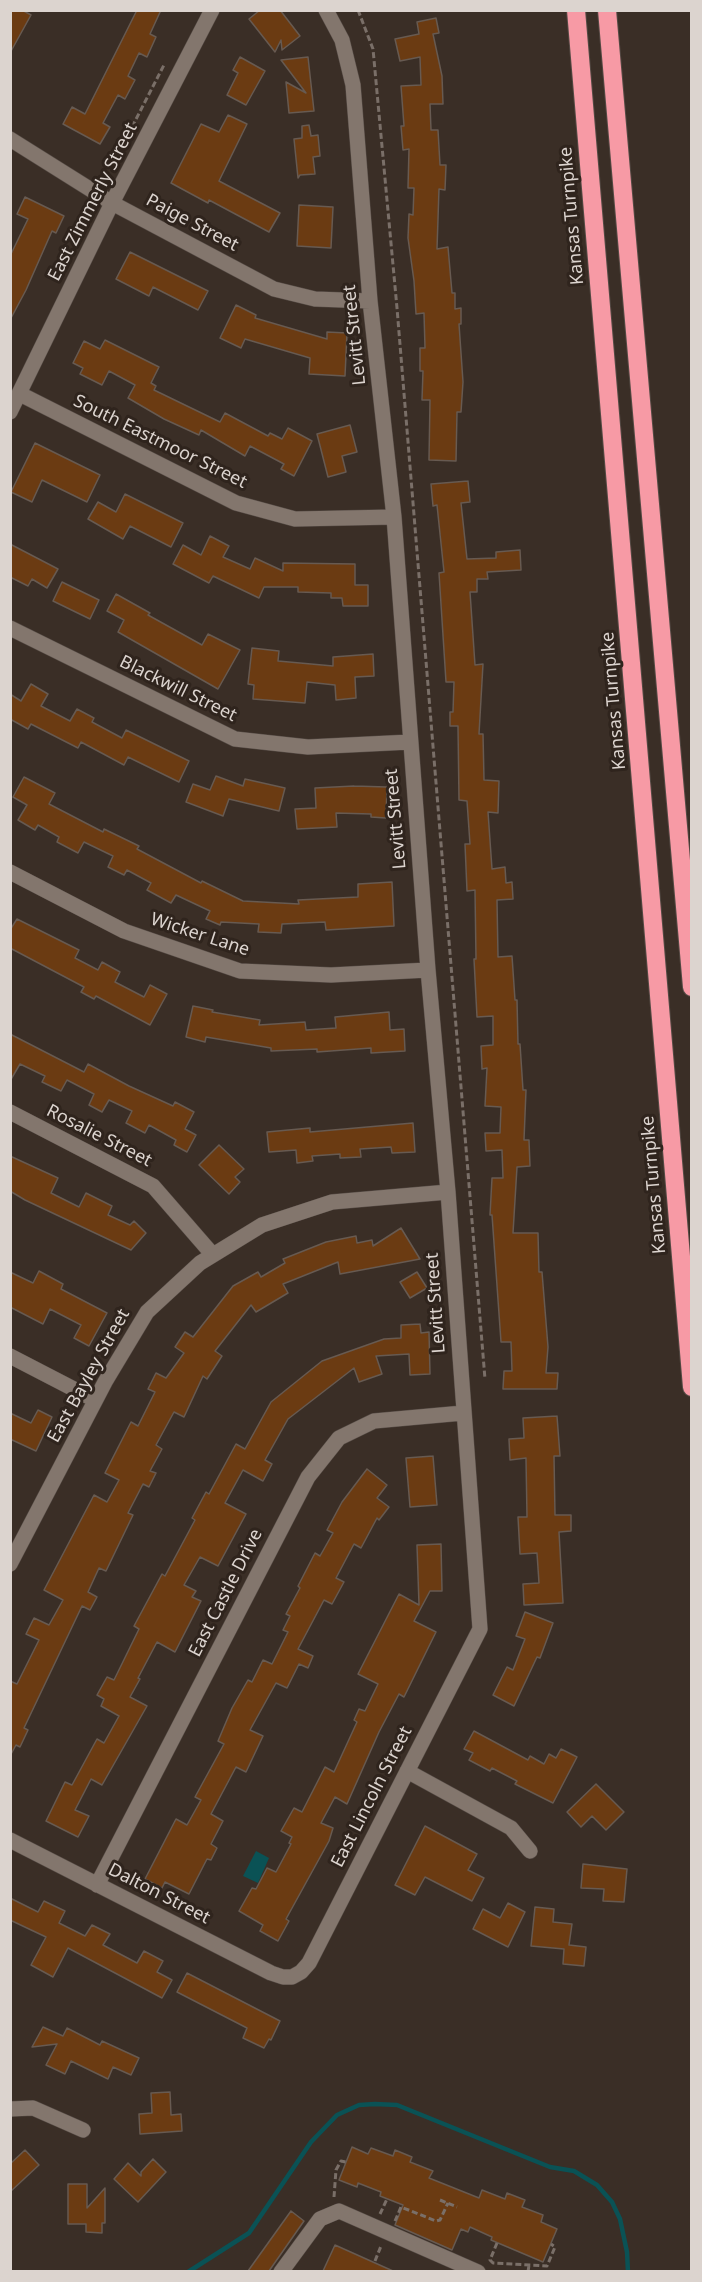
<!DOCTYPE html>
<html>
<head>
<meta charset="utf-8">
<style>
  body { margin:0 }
  #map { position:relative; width:702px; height:2282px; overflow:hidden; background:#3a2e26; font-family:"Noto Sans",sans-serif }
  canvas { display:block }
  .frame { position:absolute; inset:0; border:12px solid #dcd4cf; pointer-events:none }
</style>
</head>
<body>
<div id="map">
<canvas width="702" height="2282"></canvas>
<div class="frame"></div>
</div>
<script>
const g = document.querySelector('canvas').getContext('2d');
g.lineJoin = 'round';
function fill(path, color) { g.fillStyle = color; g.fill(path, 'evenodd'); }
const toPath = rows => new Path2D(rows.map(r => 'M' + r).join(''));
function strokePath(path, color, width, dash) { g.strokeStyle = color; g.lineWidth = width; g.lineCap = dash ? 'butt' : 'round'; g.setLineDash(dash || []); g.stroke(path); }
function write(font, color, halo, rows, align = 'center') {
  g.font = font + ' "Noto Sans",sans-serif'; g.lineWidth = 6; g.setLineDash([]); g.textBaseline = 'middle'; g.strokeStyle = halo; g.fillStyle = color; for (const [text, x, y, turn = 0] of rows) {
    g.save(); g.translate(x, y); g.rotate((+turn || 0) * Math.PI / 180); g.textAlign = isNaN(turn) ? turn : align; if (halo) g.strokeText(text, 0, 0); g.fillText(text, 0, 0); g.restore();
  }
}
fill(toPath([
  [256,1851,269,1858,258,1883,243,1876]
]), '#0a5255');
strokePath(toPath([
  [188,2272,249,2233,311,2142,337,2115,359,2105,375,2104,397,2105,550,2167,574,2171,597,2185,612,2202,620,2219,627,2252,628,2272]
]), '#0a5255', 4.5);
const building = toPath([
  [10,10,22,10,31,15,10,53,10,10],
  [137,10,161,10,150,34,156,37,147,57,139,53,128,76,135,80,125,99,118,95,103,123,110,127,100,144,63,124,72,107,85,114,137,10],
  [260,10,280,10,300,36,282,50,281,40,275,52,249,19,260,10],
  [436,18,439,33,433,34,442,76,443,104,430,104,431,130,438,130,440,165,446,165,445,190,439,189,437,249,448,247,452,293,455,293,455,309,461,308,461,324,459,324,463,382,461,412,457,412,456,461,429,460,430,400,422,400,423,371,420,371,420,348,425,348,424,313,416,314,414,281,408,238,409,214,413,215,414,188,408,188,409,149,403,150,401,126,404,126,401,86,421,85,420,57,400,61,395,39,419,34,417,22,436,18],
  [240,57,265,71,246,105,227,95,238,73,233,70,240,57],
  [308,57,314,111,289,113,286,82,306,93,281,60,308,57],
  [228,115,247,124,219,181,280,213,269,232,209,200,208,203,171,183,201,124,219,132,228,115],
  [309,125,311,136,318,135,320,156,313,157,315,174,300,175,298,178,294,139,302,138,302,126,309,125],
  [25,197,64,216,56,233,52,231,26,290,10,320,10,256,28,219,17,214,25,197],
  [299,205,333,207,331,248,297,246,299,205],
  [130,252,208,291,198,310,153,287,149,296,116,279,130,252],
  [236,305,256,315,255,318,327,339,327,332,347,333,345,376,309,374,310,358,245,339,241,348,220,338,236,305],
  [105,340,159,367,151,383,156,386,154,390,220,422,225,413,268,436,270,433,282,439,288,428,312,441,294,476,281,469,284,464,250,446,245,456,201,430,199,435,164,419,128,398,135,385,109,371,102,385,80,374,83,368,73,363,84,341,100,349,105,340],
  [350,425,357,452,342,456,346,472,328,477,317,434,350,425],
  [35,443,100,475,87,502,42,480,32,502,11,492,35,443],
  [468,481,470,502,461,503,467,559,496,558,496,552,520,550,521,570,487,572,488,579,477,579,477,592,470,592,475,665,483,664,479,734,483,734,484,780,499,781,498,813,488,812,492,869,505,867,506,883,512,882,513,899,497,900,498,957,512,956,515,1000,517,1000,518,1044,520,1044,523,1090,526,1090,524,1140,529,1140,530,1166,517,1167,513,1233,538,1233,539,1272,542,1272,548,1347,546,1373,558,1373,557,1389,503,1389,504,1371,512,1371,511,1342,501,1342,492,1215,490,1215,492,1178,503,1178,502,1150,486,1151,485,1133,500,1133,501,1107,485,1106,487,1068,482,1069,481,1046,493,1045,493,1016,477,1017,474,959,476,959,475,890,467,891,465,844,470,844,467,801,459,800,458,726,450,726,450,712,453,712,454,682,446,682,439,573,444,572,437,505,433,506,431,484,468,481],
  [125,494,183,523,171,547,130,526,123,539,88,519,98,502,116,512,125,494],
  [210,536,229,546,223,557,250,569,255,558,283,571,283,563,355,564,355,585,368,585,368,606,343,606,342,598,331,598,331,593,298,592,298,587,264,587,259,598,213,576,209,583,173,564,183,545,201,555,210,536],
  [10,544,58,569,47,588,32,579,28,586,10,577,10,544],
  [62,582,99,600,90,619,53,601,62,582],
  [116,594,150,613,148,615,202,645,208,634,240,650,218,689,118,632,124,620,107,611,116,594],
  [252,648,279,651,278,661,333,666,333,657,373,654,374,676,355,677,356,698,336,700,335,685,307,682,305,703,253,699,254,685,248,684,252,648],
  [31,684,48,694,41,706,70,721,77,709,94,718,92,722,122,738,126,730,189,761,179,782,128,757,124,765,81,742,78,748,31,724,28,729,10,719,10,694,21,701,31,684],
  [216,776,243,786,245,779,285,788,279,811,229,799,223,816,186,802,193,784,210,790,216,776],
  [24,777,55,793,49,804,103,832,104,829,139,846,137,849,201,883,202,881,243,901,299,904,298,900,358,897,358,884,392,882,394,926,326,930,325,922,282,924,281,933,258,932,259,924,221,922,220,925,206,919,210,911,176,895,171,903,147,890,151,883,127,870,124,875,108,867,113,856,84,842,78,853,57,842,59,837,38,825,35,830,18,820,27,805,13,797,24,777],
  [354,786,387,787,386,818,371,817,371,814,336,813,337,827,297,829,295,809,316,808,315,788,354,786],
  [17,919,79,950,75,958,98,970,102,962,120,972,115,982,144,997,150,985,167,994,150,1025,96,996,94,999,81,992,84,987,10,948,10,930,17,919],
  [193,1006,213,1010,212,1012,260,1020,259,1025,305,1022,306,1030,336,1028,335,1017,389,1012,390,1030,404,1029,405,1051,371,1053,371,1048,317,1052,317,1049,271,1051,271,1048,206,1037,205,1042,186,1037,193,1006],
  [10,1034,84,1072,88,1064,129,1086,173,1106,175,1102,194,1112,185,1129,196,1135,187,1152,174,1145,176,1140,149,1125,145,1133,126,1123,132,1111,109,1100,102,1112,89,1105,94,1094,67,1080,61,1091,42,1082,45,1076,20,1064,10,1081,10,1034],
  [413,1123,415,1152,392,1153,391,1147,360,1149,361,1157,340,1158,340,1154,312,1156,313,1161,297,1163,296,1150,269,1152,267,1132,310,1128,310,1132,413,1123],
  [219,1145,244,1169,235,1177,240,1182,229,1194,199,1165,219,1145],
  [10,1156,58,1178,51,1193,79,1207,86,1193,112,1206,108,1215,130,1225,134,1221,146,1233,131,1250,25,1200,10,1191,10,1156],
  [401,1228,420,1259,340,1274,338,1262,283,1284,288,1293,256,1312,251,1305,215,1351,222,1356,207,1379,203,1376,184,1417,174,1412,156,1445,162,1449,150,1471,156,1473,149,1487,143,1484,128,1513,133,1515,106,1571,99,1568,88,1592,97,1597,90,1610,82,1606,24,1728,28,1730,20,1747,16,1745,10,1756,10,1681,17,1684,39,1640,26,1634,34,1618,49,1625,63,1600,44,1590,94,1495,107,1502,119,1480,105,1473,131,1422,138,1426,155,1392,148,1389,156,1373,166,1378,184,1353,175,1347,185,1332,193,1337,233,1286,258,1272,261,1277,285,1263,283,1259,326,1242,356,1236,357,1243,372,1240,373,1246,401,1228],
  [39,1271,63,1284,61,1289,107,1313,89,1346,74,1338,81,1325,50,1309,43,1324,10,1307,10,1272,33,1283,39,1271],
  [417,1272,427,1288,410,1298,400,1282,417,1272],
  [420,1324,421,1333,429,1332,430,1374,410,1375,409,1354,376,1356,382,1374,359,1382,354,1368,288,1419,265,1460,272,1464,263,1481,243,1470,225,1503,246,1514,218,1566,200,1557,184,1585,196,1591,192,1597,201,1601,175,1652,157,1642,138,1678,140,1679,130,1697,147,1706,102,1785,91,1779,75,1810,89,1816,78,1837,46,1821,65,1782,72,1785,97,1739,104,1743,119,1716,101,1706,104,1699,97,1695,107,1677,114,1680,139,1629,134,1626,162,1574,165,1576,195,1520,192,1518,206,1492,209,1494,236,1444,245,1449,271,1402,322,1361,384,1339,401,1338,401,1325,420,1324],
  [38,1410,52,1417,36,1451,10,1439,10,1413,31,1423,38,1410],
  [557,1416,560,1456,554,1456,555,1515,571,1515,571,1531,559,1532,563,1603,524,1605,523,1584,539,1583,537,1553,520,1554,518,1517,527,1517,526,1458,510,1460,509,1439,524,1438,523,1418,557,1416],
  [433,1456,437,1505,410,1507,406,1458,433,1456],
  [367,1469,387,1485,377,1498,389,1507,379,1520,377,1518,361,1548,354,1544,336,1578,344,1582,332,1604,324,1600,298,1649,313,1656,308,1668,299,1664,287,1688,276,1683,250,1730,263,1736,246,1772,236,1767,211,1814,223,1821,211,1844,217,1848,211,1860,207,1859,189,1894,165,1882,162,1888,145,1879,176,1819,187,1825,201,1800,195,1797,224,1744,218,1741,232,1708,248,1680,252,1682,263,1660,272,1664,288,1632,283,1630,290,1616,286,1614,300,1588,298,1586,315,1553,320,1556,333,1533,327,1530,342,1502,367,1469],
  [441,1544,442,1591,430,1591,414,1621,436,1632,404,1697,399,1694,379,1732,347,1804,335,1797,321,1823,333,1828,329,1841,286,1919,289,1921,278,1941,260,1931,263,1925,239,1911,252,1888,256,1889,267,1868,276,1872,291,1844,289,1843,292,1837,281,1831,294,1808,302,1812,325,1767,334,1772,357,1722,354,1720,359,1709,365,1711,378,1684,358,1674,399,1594,419,1605,417,1545,441,1544],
  [525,1612,553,1623,540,1658,537,1657,514,1706,493,1695,507,1667,513,1670,525,1639,516,1636,525,1612],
  [474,1731,528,1760,530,1756,544,1764,549,1754,556,1758,561,1749,577,1757,553,1803,515,1784,517,1781,492,1768,490,1771,469,1760,473,1753,464,1749,474,1731],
  [596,1784,624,1812,606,1830,592,1816,581,1827,567,1812,596,1784],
  [425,1826,477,1854,468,1870,484,1878,472,1901,425,1877,415,1895,395,1885,425,1826],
  [583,1864,627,1869,624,1902,603,1901,604,1889,581,1888,583,1864],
  [10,1898,38,1912,44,1901,65,1911,59,1923,85,1936,92,1925,110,1934,103,1945,137,1963,144,1951,163,1961,157,1972,172,1980,162,1998,68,1948,53,1977,31,1965,46,1937,10,1920,10,1898],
  [508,1903,525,1912,508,1947,473,1929,483,1909,500,1918,508,1903],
  [535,1907,554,1909,553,1922,572,1924,569,1945,586,1947,584,1966,563,1964,564,1949,531,1946,535,1907],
  [187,1973,280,2021,271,2040,269,2039,264,2048,243,2038,247,2028,177,1992,187,1973],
  [43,2027,63,2036,67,2028,100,2045,102,2041,139,2058,131,2075,113,2067,108,2079,71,2061,65,2074,46,2065,57,2044,32,2047,43,2027],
  [170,2092,171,2115,181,2114,182,2131,140,2134,139,2114,152,2113,151,2093,170,2092],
  [352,2147,368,2154,371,2148,393,2156,395,2150,412,2157,410,2162,433,2171,429,2178,479,2198,482,2190,505,2199,507,2193,525,2200,522,2207,543,2215,541,2222,557,2229,543,2262,491,2240,492,2237,470,2227,468,2232,461,2229,452,2250,395,2225,403,2205,380,2196,381,2192,358,2183,357,2187,339,2180,352,2147],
  [25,2150,39,2165,10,2192,10,2164,25,2150],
  [153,2159,166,2172,138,2202,114,2179,128,2163,141,2176,141,2172,153,2159],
  [68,2184,87,2184,87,2208,105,2188,105,2223,102,2223,102,2233,86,2232,86,2224,68,2224,68,2184],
  [291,2211,304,2221,269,2271,248,2271,291,2211],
  [335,2245,393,2271,323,2271,335,2245]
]);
fill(building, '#6b3b12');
strokePath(building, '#675a51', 1.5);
const minor = toPath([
  [10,139,112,203,274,289,315,299,370,301],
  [20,394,236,503,295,519,394,517],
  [10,412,112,203,212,10],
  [10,628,235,739,308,747,410,742],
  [10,872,124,931,240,971,331,975,428,970],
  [10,1112,153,1186,213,1255],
  [10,1356,95,1400],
  [10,1564,105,1382,147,1312,200,1263,262,1225,332,1202,448,1192],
  [407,1771,511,1828,530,1851],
  [10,1840,271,1973,283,1977,292,1977,301,1972,309,1963,480,1629,448,1192,428,970,394,517,370,301,353,85,342,40,326,10],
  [97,1885,308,1477,339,1438,374,1421,463,1413],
  [10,2109,33,2108,83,2130],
  [281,2272,320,2219,339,2211,478,2272]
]);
const highway = toPath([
  [576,10,692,1387],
  [607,10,692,987]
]);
strokePath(minor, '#554b45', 16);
strokePath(highway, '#554b45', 20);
strokePath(toPath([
  [358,10,373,49,397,308,485,1379],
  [132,127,164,65],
  [334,2197,336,2170,341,2161,346,2162],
  [440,2200,457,2207],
  [380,2214,387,2199],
  [395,2221,401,2207,436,2221,440,2220,448,2203],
  [497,2243,490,2260,493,2263,547,2266,555,2247,551,2244],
  [375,2261,381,2246],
  [528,2272,529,2265]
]), '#7a6f68', 3, [6, 3]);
strokePath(minor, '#83766d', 15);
strokePath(highway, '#f79aa5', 18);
write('18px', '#dcd4cf', '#2f241d', [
  ["East Zimmerly Street",93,202,-63],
  ["Kansas Turnpike",572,216,-95],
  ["Paige Street",192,223,28],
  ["Levitt Street",355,335,-96],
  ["South Eastmoor Street",160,442,26],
  ["Blackwill Street",178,689,26],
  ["Kansas Turnpike",614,701,-95],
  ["Levitt Street",396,819,-95],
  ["Wicker Lane",200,935,18],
  ["Rosalie Street",99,1136,27],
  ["Kansas Turnpike",654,1185,-95],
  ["Levitt Street",436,1303,-94],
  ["East Bayley Street",89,1376,-61],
  ["East Castle Drive",226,1593,-63],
  ["East Lincoln Street",372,1797,-63],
  ["Dalton Street",159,1894,27]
]);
</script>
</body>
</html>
